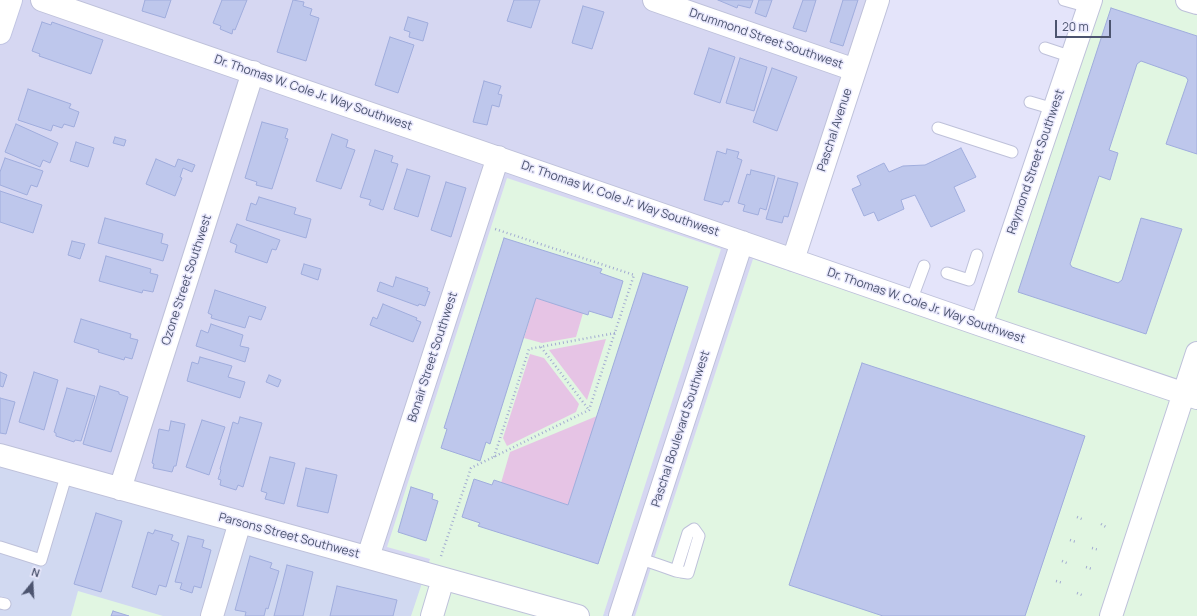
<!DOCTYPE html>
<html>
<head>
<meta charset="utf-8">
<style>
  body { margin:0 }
  #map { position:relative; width:1197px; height:616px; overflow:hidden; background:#e4e4fa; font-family:Manrope,sans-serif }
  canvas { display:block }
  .north { position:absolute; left:12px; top:564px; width:40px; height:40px; -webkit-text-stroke:3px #eae9fd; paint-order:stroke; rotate:18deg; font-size:11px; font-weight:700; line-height:16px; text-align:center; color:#4c546f }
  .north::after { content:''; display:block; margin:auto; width:14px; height:18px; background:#4c546f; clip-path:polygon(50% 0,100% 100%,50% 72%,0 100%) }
  .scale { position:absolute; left:1055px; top:20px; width:56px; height:18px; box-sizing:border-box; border:2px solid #4c546f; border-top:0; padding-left:5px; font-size:12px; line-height:14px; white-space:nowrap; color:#4c546f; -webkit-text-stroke:3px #eae9fd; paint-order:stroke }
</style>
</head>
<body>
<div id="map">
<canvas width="1197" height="616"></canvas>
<div class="north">N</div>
<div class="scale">20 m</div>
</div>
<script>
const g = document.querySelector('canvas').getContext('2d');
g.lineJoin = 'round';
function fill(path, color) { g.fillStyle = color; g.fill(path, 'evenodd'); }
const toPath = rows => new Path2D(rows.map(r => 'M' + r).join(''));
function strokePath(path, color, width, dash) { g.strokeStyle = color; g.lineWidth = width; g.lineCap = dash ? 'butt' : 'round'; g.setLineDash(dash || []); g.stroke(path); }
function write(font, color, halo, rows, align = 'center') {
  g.font = font + ' Manrope,sans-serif'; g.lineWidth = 3; g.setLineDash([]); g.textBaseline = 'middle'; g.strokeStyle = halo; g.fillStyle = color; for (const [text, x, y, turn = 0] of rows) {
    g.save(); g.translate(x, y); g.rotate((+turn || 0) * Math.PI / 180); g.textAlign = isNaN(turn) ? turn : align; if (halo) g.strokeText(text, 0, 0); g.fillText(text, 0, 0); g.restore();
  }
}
fill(toPath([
  [0,0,874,0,670,616,613,616,0,456]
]), '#d6d7f2');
fill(toPath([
  [0,456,67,473,613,616,0,616]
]), '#d1d9f1');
fill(toPath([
  [1100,0,1197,0,1197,616,635,616,753,259,983,337],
  [507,178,721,249,603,616,411,616,430,559,387,547],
  [78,591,163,616,71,616]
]), '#e1f6e2');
fill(toPath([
  [536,298,583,313,576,337,542,343,524,338],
  [606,339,587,400,549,350],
  [530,354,544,358,579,404,576,412,507,446,503,438],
  [597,416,568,505,501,483,510,452]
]), '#e6c4e5');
const building = toPath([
  [145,0,171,0,165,18,142,11,145,0],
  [222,0,247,0,235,30,233,29,232,34,220,29,221,26,213,23,222,0],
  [293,0,304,2,303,6,312,9,310,15,319,18,306,61,277,52,293,0],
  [514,0,540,0,531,28,507,21,514,0],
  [718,0,753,0,750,8,738,5,737,8,718,0],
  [759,0,772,0,766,17,755,13,759,0],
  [803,0,816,0,806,32,793,28,803,0],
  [843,0,858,0,843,46,830,42,843,0],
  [583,6,604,12,592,49,572,43,583,6],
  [1111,8,1197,36,1197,154,1166,144,1188,80,1186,77,1141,61,1137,64,1109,150,1118,153,1110,180,1099,176,1070,264,1072,267,1118,283,1122,280,1141,218,1182,229,1146,334,1018,292,1111,8],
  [408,17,428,23,423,41,409,37,410,32,404,30,408,17],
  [42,22,51,25,52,22,103,40,91,74,39,56,40,54,32,51,42,22],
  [390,37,414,45,398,93,375,85,390,37],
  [709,48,735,57,720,103,694,94,709,48],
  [740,58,767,67,754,111,726,103,740,58],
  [772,68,797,77,777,131,753,122,772,68],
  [484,81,501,86,498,94,502,95,499,107,492,105,487,125,473,122,484,81],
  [28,89,71,104,69,108,79,112,74,127,64,124,62,128,53,125,51,131,18,120,28,89],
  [262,122,288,129,285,138,288,139,272,189,256,185,257,182,245,178,262,122],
  [16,124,58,143,50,163,43,160,40,167,5,152,16,124],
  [332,134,348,140,346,147,355,150,341,189,316,181,332,134],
  [115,137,126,140,124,146,113,143,115,137],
  [76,142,94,148,88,167,70,161,76,142],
  [961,148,976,177,954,187,965,211,931,227,915,195,901,200,904,209,878,221,874,212,864,216,852,189,861,185,857,176,884,163,889,172,903,166,925,165,961,148],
  [727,149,739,152,737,158,742,160,729,202,724,201,722,205,704,200,717,151,726,154,727,149],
  [375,150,393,156,391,162,398,164,383,210,369,205,371,200,360,197,375,150],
  [5,158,43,171,37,187,31,185,27,195,0,185,0,172,5,158],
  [156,159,175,167,178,159,195,165,192,172,183,168,180,177,182,178,175,196,146,184,156,159],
  [407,169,430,176,418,217,394,209,407,169],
  [751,170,775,176,766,210,760,208,758,215,743,211,745,205,738,203,747,174,750,175,751,170],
  [778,178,798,183,788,217,784,216,782,223,766,219,778,178],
  [446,182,466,188,451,237,431,230,446,182],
  [0,191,42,205,33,233,0,222,0,191],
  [259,197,296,208,294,214,311,219,306,238,246,220,251,203,256,205,259,197],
  [105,218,163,234,161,243,168,245,163,261,98,243,105,218],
  [237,224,280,240,276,250,272,249,267,263,235,252,237,245,230,242,237,224],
  [504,238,602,269,600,273,623,281,612,318,589,311,588,315,536,298,490,444,486,442,480,461,441,448,447,429,444,428,504,238],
  [72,241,85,244,80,259,68,255,72,241],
  [106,256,151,269,150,273,158,275,153,292,143,290,142,293,99,281,106,256],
  [304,264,321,269,318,280,301,274,304,264],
  [643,273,688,287,598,564,478,526,480,523,462,517,474,479,492,485,494,480,568,505,643,273],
  [396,277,428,288,427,291,430,292,425,306,419,304,418,306,377,291,380,282,393,287,396,277],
  [215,290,266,307,261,320,249,316,245,328,211,318,212,315,208,313,215,290],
  [383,304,417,318,416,320,421,322,413,342,370,325,373,317,377,319,383,304],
  [81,319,131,334,130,338,138,340,132,359,125,357,124,360,98,352,99,350,74,342,81,319],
  [211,324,243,335,240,346,249,348,245,362,196,346,201,330,208,333,211,324],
  [200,357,232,366,228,377,245,382,240,398,187,381,192,362,198,364,200,357],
  [862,363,1085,436,1025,616,883,616,789,585,862,363],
  [0,372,7,375,3,387,0,386,0,372],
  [34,372,58,380,44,430,19,422,34,372],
  [269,375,281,380,278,387,266,382,269,375],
  [100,386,119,392,119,394,128,397,111,452,83,444,100,386],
  [67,388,95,396,81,441,75,440,74,442,56,436,56,433,54,432,67,388],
  [0,398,15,402,6,434,0,433,0,398],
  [240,417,262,423,243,487,238,485,236,490,220,485,221,480,218,479,221,470,220,469,233,422,238,424,240,417],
  [202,420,225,427,209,475,186,467,202,420],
  [171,421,185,424,176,466,174,466,172,472,153,468,154,464,152,463,159,429,169,431,171,421],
  [270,457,295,463,284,504,265,499,267,493,261,491,270,457],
  [306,468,337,475,328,513,297,506,306,468],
  [411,487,433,494,432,499,438,501,426,541,398,532,411,487],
  [96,513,122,521,101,592,74,584,96,513],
  [155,530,173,535,171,540,179,543,166,587,159,585,156,595,132,587,148,532,153,534,155,530],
  [188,536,204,540,202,547,211,550,201,588,194,586,192,593,180,589,182,583,175,582,188,536],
  [250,556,272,563,270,568,279,571,268,609,266,608,264,616,245,616,246,612,235,610,250,556],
  [287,565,313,572,303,616,274,616,287,565],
  [337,586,397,600,393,616,330,616,337,586],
  [113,611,129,616,111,616,113,611]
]);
fill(building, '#bec7ec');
strokePath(building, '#a0addd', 1);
const lane = toPath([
  [1064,0,1089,7],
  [1045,48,1072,57],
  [1030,102,1054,109],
  [938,128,1012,152],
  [947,273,969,280,977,255],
  [911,301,924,266],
  [0,547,41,560,67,473],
  [639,558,650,562,659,565,676,571,681,572,688,573,699,536,694,529,688,533,676,571],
  [0,603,5,604]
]);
const street = toPath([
  [42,0,981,325,1197,398],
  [654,0,855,70],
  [1187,0,1197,3],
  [793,260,878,0],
  [981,325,1091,0],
  [0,455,578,616],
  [120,489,253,72],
  [368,557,498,157],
  [212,616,240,522],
  [432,616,443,579],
  [620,616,742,242],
  [1111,616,1197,353]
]);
const secondary = toPath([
  [0,33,11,0]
]);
strokePath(lane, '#bec1da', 13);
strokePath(street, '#bec1da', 24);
strokePath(secondary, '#c1c5e3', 24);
strokePath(toPath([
  [541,347,589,410],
  [494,457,529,349,615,333],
  [1077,517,1084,520],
  [1101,524,1106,527],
  [1070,540,1076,542],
  [1092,548,1099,550],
  [441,556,471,468,589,410,634,275,495,229],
  [1062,561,1069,564],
  [1086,567,1092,569],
  [1056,581,1063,583],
  [1077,593,1084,596]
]), '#a2abd1', 2.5, [1, 3]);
strokePath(lane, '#fff', 11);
strokePath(street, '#fff', 22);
strokePath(secondary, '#fff', 22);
write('12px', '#4c546f', '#eae9fd', [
  ["Drummond Street Southwest",766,39,19],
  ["Dr. Thomas W. Cole Jr. Way Southwest",313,93,19],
  ["Paschal Avenue",835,130,-72],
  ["Raymond Street Southwest",1036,162,-71],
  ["Dr. Thomas W. Cole Jr. Way Southwest",620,199,19],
  ["Ozone Street Southwest",187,280,-72],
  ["Dr. Thomas W. Cole Jr. Way Southwest",926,306,19],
  ["Bonair Street Southwest",433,357,-72],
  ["Paschal Boulevard Southwest",681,429,-72],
  ["Parsons Street Southwest",289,536,15]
]);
</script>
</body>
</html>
